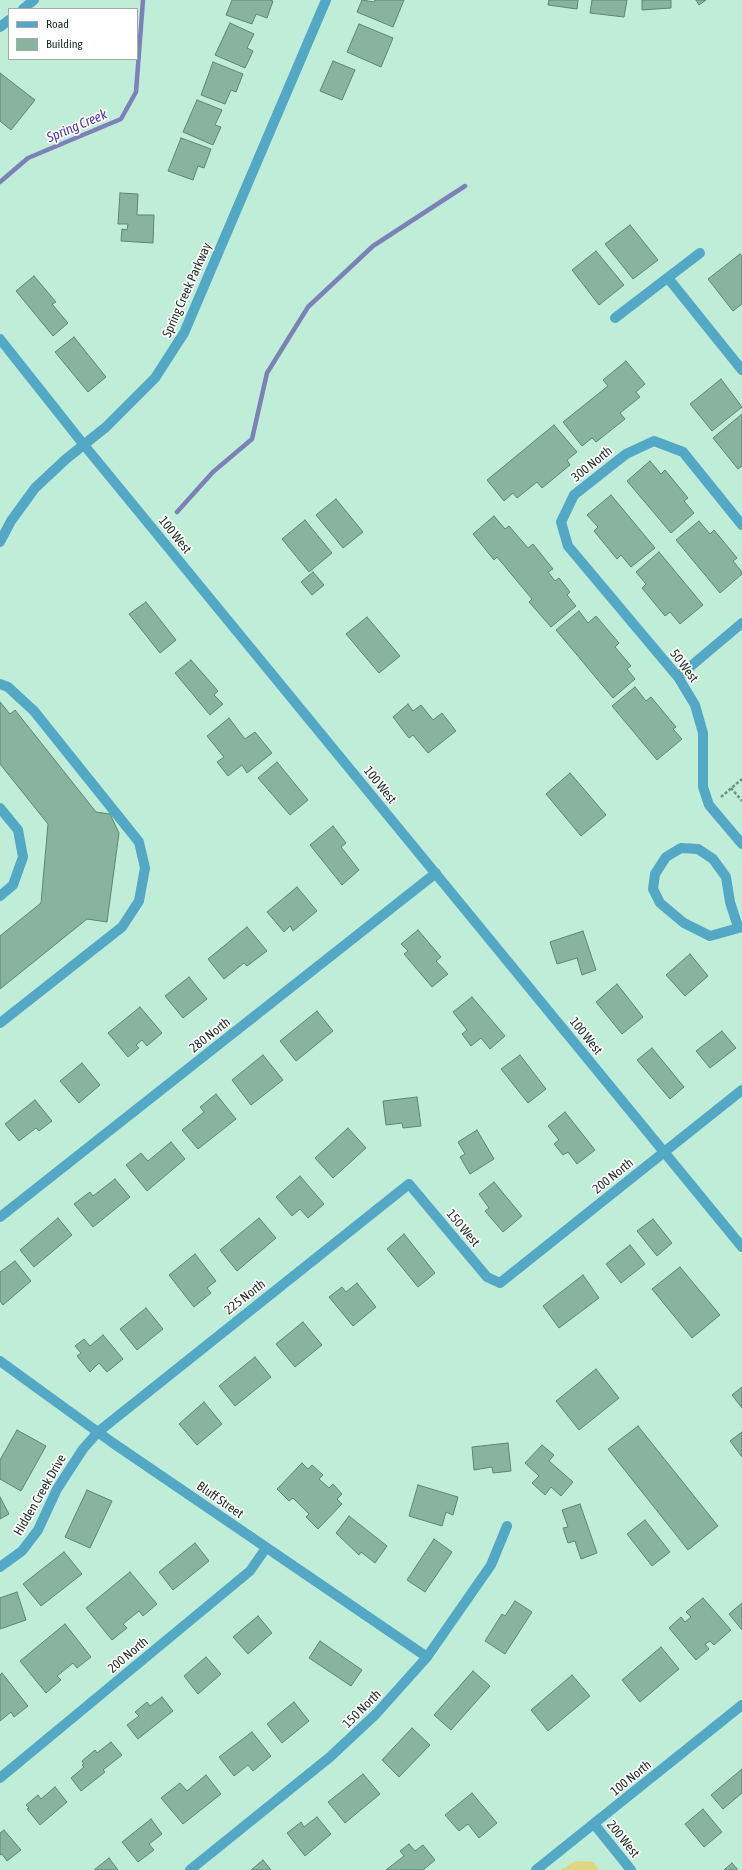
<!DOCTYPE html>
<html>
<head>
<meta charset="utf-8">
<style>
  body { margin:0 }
  #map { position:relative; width:742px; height:1870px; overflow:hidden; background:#c0edd7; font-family:"Asap Condensed",sans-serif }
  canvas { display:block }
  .legend { position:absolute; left:8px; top:8px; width:130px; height:52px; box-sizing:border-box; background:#fff; border:1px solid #a5aba8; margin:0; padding:5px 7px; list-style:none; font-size:12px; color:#1d2e26 }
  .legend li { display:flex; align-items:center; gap:8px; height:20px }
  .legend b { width:20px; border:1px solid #a5aba8 }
</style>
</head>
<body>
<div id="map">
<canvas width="742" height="1870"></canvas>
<ul class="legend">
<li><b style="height:5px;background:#53a8c6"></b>Road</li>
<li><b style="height:11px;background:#88b49f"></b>Building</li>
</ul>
</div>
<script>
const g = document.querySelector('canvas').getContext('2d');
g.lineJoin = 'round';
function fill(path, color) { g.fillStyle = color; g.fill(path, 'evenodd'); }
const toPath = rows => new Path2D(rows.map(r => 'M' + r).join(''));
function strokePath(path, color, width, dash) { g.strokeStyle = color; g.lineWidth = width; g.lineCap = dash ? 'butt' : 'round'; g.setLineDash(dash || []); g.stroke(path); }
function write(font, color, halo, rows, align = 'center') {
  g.font = font + ' "Asap Condensed",sans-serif'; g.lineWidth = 3.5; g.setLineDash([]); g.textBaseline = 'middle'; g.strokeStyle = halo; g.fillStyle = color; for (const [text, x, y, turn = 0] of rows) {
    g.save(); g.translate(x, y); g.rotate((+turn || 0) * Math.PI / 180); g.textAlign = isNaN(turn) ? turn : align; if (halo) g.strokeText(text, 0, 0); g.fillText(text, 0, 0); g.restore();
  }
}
fill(toPath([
  [575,1861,593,1862,599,1870,561,1870]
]), '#ded680');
strokePath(toPath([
  [0,182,28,158,121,119,136,92,143,0],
  [177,512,213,472,252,439,267,373,308,307,373,246,465,186]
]), '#7c81b8', 4.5);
const building = toPath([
  [232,0,269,0,273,1,267,18,256,14,252,24,226,15,232,0],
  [362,0,374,2,375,0,404,0,393,27,357,12,362,0],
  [549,0,578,0,577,9,548,5,549,0],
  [592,0,627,0,624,17,590,13,592,0],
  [642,0,671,0,671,8,642,10,642,0],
  [696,0,706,0,699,5,696,0],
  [230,23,254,34,247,48,253,51,245,68,215,55,230,23],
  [359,24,393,38,381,67,347,52,359,24],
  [333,61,355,70,342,100,320,91,333,61],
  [213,62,243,74,236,92,231,90,225,104,201,95,213,62],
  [0,73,35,100,11,130,0,121,0,73],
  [197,100,222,110,215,125,221,127,213,145,183,132,197,100],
  [181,138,211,149,204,168,198,166,193,180,168,171,181,138],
  [120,193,138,194,137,215,154,215,153,243,121,241,122,229,127,230,128,224,118,224,120,193],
  [630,225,658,260,633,279,605,244,630,225],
  [596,251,624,285,599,305,572,270,596,251],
  [740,254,742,256,742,304,733,311,708,279,740,254],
  [34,276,56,302,52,304,68,323,53,336,16,291,34,276],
  [74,337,106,377,88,392,55,352,74,337],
  [626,361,645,384,636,392,640,397,620,413,625,419,596,442,592,438,582,446,563,422,608,386,603,380,626,361],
  [721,379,742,407,712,431,690,404,721,379],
  [742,414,742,466,738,469,713,438,742,414],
  [554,425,577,452,567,460,570,465,542,488,537,482,517,498,513,493,504,501,487,480,554,425],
  [650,461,661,474,665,470,688,498,684,501,694,513,671,533,627,481,650,461],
  [611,495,655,548,631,567,621,555,617,559,594,531,598,527,587,515,611,495],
  [336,499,363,532,343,548,316,515,336,499],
  [494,516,505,529,509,526,528,548,533,544,553,569,548,572,555,581,559,578,570,592,567,595,576,606,551,627,529,602,532,599,497,557,494,560,473,534,494,516],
  [305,520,332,553,309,572,282,539,305,520],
  [699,521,710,534,714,530,737,558,733,561,742,572,742,574,720,593,676,540,699,521],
  [659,552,703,605,680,624,670,612,665,616,642,588,646,584,636,572,659,552],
  [313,572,324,585,312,595,301,582,313,572],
  [146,602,176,640,160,653,129,614,146,602],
  [579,611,588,623,596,616,619,643,615,647,631,666,627,669,635,679,613,698,556,630,579,611],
  [367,617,400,656,379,673,346,634,367,617],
  [191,660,218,691,214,695,223,704,210,715,175,673,191,660],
  [635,687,646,701,651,697,676,727,673,729,682,739,657,760,612,706,635,687],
  [0,702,10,714,15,710,96,812,110,814,119,833,107,922,87,919,0,989,0,936,41,903,48,824,0,764,0,702],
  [408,704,413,711,421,705,433,720,442,713,456,731,428,753,413,735,409,738,393,717,408,704],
  [229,718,245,739,255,732,272,753,247,773,242,765,228,776,217,762,224,757,207,736,229,718],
  [277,762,308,800,290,815,258,778,277,762],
  [570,773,606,815,581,836,546,794,570,773],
  [333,826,346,843,341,847,359,870,342,885,310,845,333,826],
  [297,887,317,911,293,931,290,926,284,932,267,912,297,887],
  [247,927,267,951,247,966,244,963,224,979,208,959,247,927],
  [418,930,441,957,436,961,448,974,432,987,404,954,408,951,401,944,418,930],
  [583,931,596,970,582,975,577,958,557,964,550,942,583,931],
  [690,954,708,976,685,996,666,975,690,954],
  [189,977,207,999,183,1018,165,996,189,977],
  [617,984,643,1017,622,1034,596,1002,617,984],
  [472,997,505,1036,490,1049,481,1038,471,1046,462,1034,467,1030,453,1012,472,997],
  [140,1007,162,1033,147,1046,142,1040,136,1045,139,1048,128,1057,108,1033,140,1007],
  [317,1011,333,1031,296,1061,280,1041,317,1011],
  [722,1031,736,1048,710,1068,696,1051,722,1031],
  [652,1048,684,1087,670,1099,637,1060,652,1048],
  [263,1055,283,1080,251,1105,232,1080,263,1055],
  [520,1055,546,1089,528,1103,501,1069,520,1055],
  [82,1063,100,1085,79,1103,60,1081,82,1063],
  [216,1094,236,1119,198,1149,182,1130,204,1112,200,1107,216,1094],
  [417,1097,421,1126,403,1128,402,1123,386,1125,383,1101,417,1097],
  [35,1100,52,1121,39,1131,36,1128,19,1141,5,1124,35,1100],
  [565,1112,595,1150,577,1164,568,1152,563,1155,554,1144,559,1140,548,1126,565,1112],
  [348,1128,366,1148,333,1178,315,1158,348,1128],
  [477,1130,494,1159,470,1174,460,1157,465,1154,458,1142,477,1130],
  [171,1142,185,1159,147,1191,126,1165,141,1153,148,1161,171,1142],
  [300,1176,324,1204,308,1218,300,1209,292,1216,276,1197,300,1176],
  [115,1179,130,1197,93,1227,74,1204,90,1192,93,1196,115,1179],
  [494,1182,522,1216,503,1232,485,1211,489,1208,479,1194,494,1182],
  [58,1218,72,1235,34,1267,20,1250,58,1218],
  [259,1218,276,1238,237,1271,220,1250,259,1218],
  [653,1219,672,1243,657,1256,637,1231,653,1219],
  [404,1234,435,1273,418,1287,387,1249,404,1234],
  [630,1245,645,1264,621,1283,606,1264,630,1245],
  [195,1254,216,1281,207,1288,211,1293,194,1307,169,1275,195,1254],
  [15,1261,31,1281,3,1305,0,1301,0,1272,15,1261],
  [680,1267,720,1315,692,1338,652,1289,680,1267],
  [583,1275,599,1298,559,1328,543,1306,583,1275],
  [357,1283,376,1307,353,1326,329,1297,342,1287,346,1292,357,1283],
  [146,1308,163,1329,137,1350,120,1329,146,1308],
  [303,1322,322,1345,295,1367,276,1344,303,1322],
  [103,1335,123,1359,107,1372,99,1363,90,1372,77,1356,81,1353,75,1346,84,1339,90,1346,103,1335],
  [255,1357,271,1377,235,1406,219,1386,255,1357],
  [596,1369,619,1398,579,1430,556,1401,596,1369],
  [742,1387,742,1408,732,1395,742,1387],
  [204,1402,222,1424,197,1445,179,1424,204,1402],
  [638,1426,718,1526,688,1550,608,1449,638,1426],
  [17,1430,46,1446,21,1491,0,1479,0,1460,17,1430],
  [742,1432,742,1457,730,1441,742,1432],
  [508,1443,511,1471,493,1473,492,1467,474,1470,472,1447,508,1443],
  [542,1445,554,1455,549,1461,573,1482,561,1496,551,1487,545,1495,532,1483,539,1476,525,1463,542,1445],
  [302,1463,308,1469,312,1465,323,1475,319,1479,329,1488,333,1484,342,1494,337,1499,342,1504,318,1529,306,1517,309,1514,293,1498,289,1501,277,1489,302,1463],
  [418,1485,458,1497,453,1515,446,1512,442,1526,409,1516,418,1485],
  [87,1490,112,1501,90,1548,65,1537,87,1490],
  [0,1497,9,1514,0,1519,0,1497],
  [580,1504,597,1553,581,1559,575,1541,568,1543,563,1528,568,1527,562,1510,580,1504],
  [349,1516,387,1546,375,1563,361,1552,359,1555,336,1533,349,1516],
  [645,1520,670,1552,652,1566,627,1534,645,1520],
  [434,1539,452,1552,425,1592,407,1580,434,1539],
  [195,1543,209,1561,173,1590,159,1572,195,1543],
  [64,1552,82,1574,41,1606,23,1584,64,1552],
  [130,1572,157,1604,143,1616,139,1611,123,1624,127,1628,112,1640,86,1608,130,1572],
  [17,1592,26,1620,0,1629,0,1598,17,1592],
  [703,1598,731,1630,714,1645,710,1641,705,1644,709,1649,696,1660,669,1628,681,1617,685,1622,691,1617,686,1612,703,1598],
  [515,1601,532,1612,505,1654,485,1641,502,1614,505,1616,515,1601],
  [742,1603,742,1630,729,1614,742,1603],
  [258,1616,272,1633,248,1654,233,1637,258,1616],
  [65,1624,91,1657,77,1668,73,1663,57,1676,61,1680,46,1693,20,1661,65,1624],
  [320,1641,362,1670,351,1686,309,1658,320,1641],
  [661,1647,679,1669,640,1702,622,1680,661,1647],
  [206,1657,221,1674,198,1694,184,1676,206,1657],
  [473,1671,490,1686,451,1730,434,1715,473,1671],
  [2,1673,28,1706,14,1717,11,1712,0,1721,0,1675,2,1673],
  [572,1675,590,1696,548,1731,531,1710,572,1675],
  [162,1697,173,1711,138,1739,127,1725,139,1716,135,1712,147,1702,150,1706,162,1697],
  [294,1702,309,1721,282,1743,267,1724,294,1702],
  [412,1728,430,1745,399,1777,382,1760,412,1728],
  [252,1732,271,1756,253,1771,248,1765,234,1776,219,1757,252,1732],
  [111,1742,122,1755,103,1770,105,1772,81,1791,71,1778,84,1767,82,1765,84,1764,82,1761,95,1750,97,1753,111,1742],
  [742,1769,742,1793,723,1809,711,1795,742,1769],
  [363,1774,380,1794,345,1823,328,1802,363,1774],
  [206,1775,221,1794,183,1824,161,1798,180,1783,187,1791,206,1775],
  [55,1787,67,1802,40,1825,27,1809,29,1808,26,1805,38,1795,41,1799,55,1787],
  [472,1793,497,1823,479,1838,468,1824,459,1831,445,1815,472,1793],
  [703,1809,722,1832,704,1847,685,1824,703,1809],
  [317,1817,331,1834,305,1856,287,1833,301,1822,304,1827,317,1817],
  [151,1819,162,1834,149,1844,154,1850,138,1862,122,1842,151,1819],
  [4,1830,21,1850,7,1861,2,1854,0,1855,0,1833,4,1830],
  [409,1844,415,1851,423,1845,435,1860,423,1870,386,1870,404,1856,400,1851,409,1844],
  [109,1858,118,1870,94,1870,109,1858],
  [263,1860,271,1870,251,1870,263,1860],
  [732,1863,738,1870,724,1870,732,1863]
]);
fill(building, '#88b49f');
strokePath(building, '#5c8673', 1);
strokePath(toPath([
  [731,788,742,801],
  [721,797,742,779]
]), '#729283', 2.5, [3, 2]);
strokePath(toPath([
  [23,9,34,0],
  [0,27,9,20],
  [668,278,742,370],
  [615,318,700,253],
  [0,339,84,445,742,1247],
  [742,525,683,452,654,441,626,454,574,495,561,522,568,546,678,677,695,705,703,733,703,787,709,805,742,844],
  [0,542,11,521,35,488,66,459,106,427,155,378,184,333,326,0],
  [678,677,742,623],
  [0,684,8,687,34,711,139,842,145,868,139,901,122,927,0,1023],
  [0,808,18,830,23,857,13,885,0,896],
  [738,927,730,902,726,877,713,859,698,849,681,848,666,857,655,874,653,889,660,903,684,923,710,936,742,927],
  [0,1217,436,873],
  [0,1361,113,1443,427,1657],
  [0,1567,22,1551,38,1530,57,1489,83,1449,98,1432,409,1184,487,1277,500,1283,742,1090],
  [0,1778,250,1571,266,1548],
  [594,1824,631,1870],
  [190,1870,330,1757,376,1714,427,1657,491,1565,507,1526],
  [536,1870,742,1705]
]), '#53a8c6', 10);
write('13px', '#1d2e26', '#fff', [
  ["Spring Creek Parkway",187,290,-66],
  ["300 North",592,464,-39],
  ["100 West",175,535,51],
  ["50 West",684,666,53],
  ["100 West",380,785,51],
  ["280 North",210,1035,-38],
  ["100 West",586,1036,51],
  ["200 North",613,1176,-39],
  ["150 West",463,1228,50],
  ["225 North",245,1297,-38],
  ["Hidden Creek Drive",40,1495,-60],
  ["Bluff Street",220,1500,35],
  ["200 North",128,1655,-40],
  ["150 North",362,1709,-45],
  ["100 North",631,1778,-39],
  ["200 West",623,1839,51]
]);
write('italic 14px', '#4e3cb0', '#fff', [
  ["Spring Creek",77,126,-23]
]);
</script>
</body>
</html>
